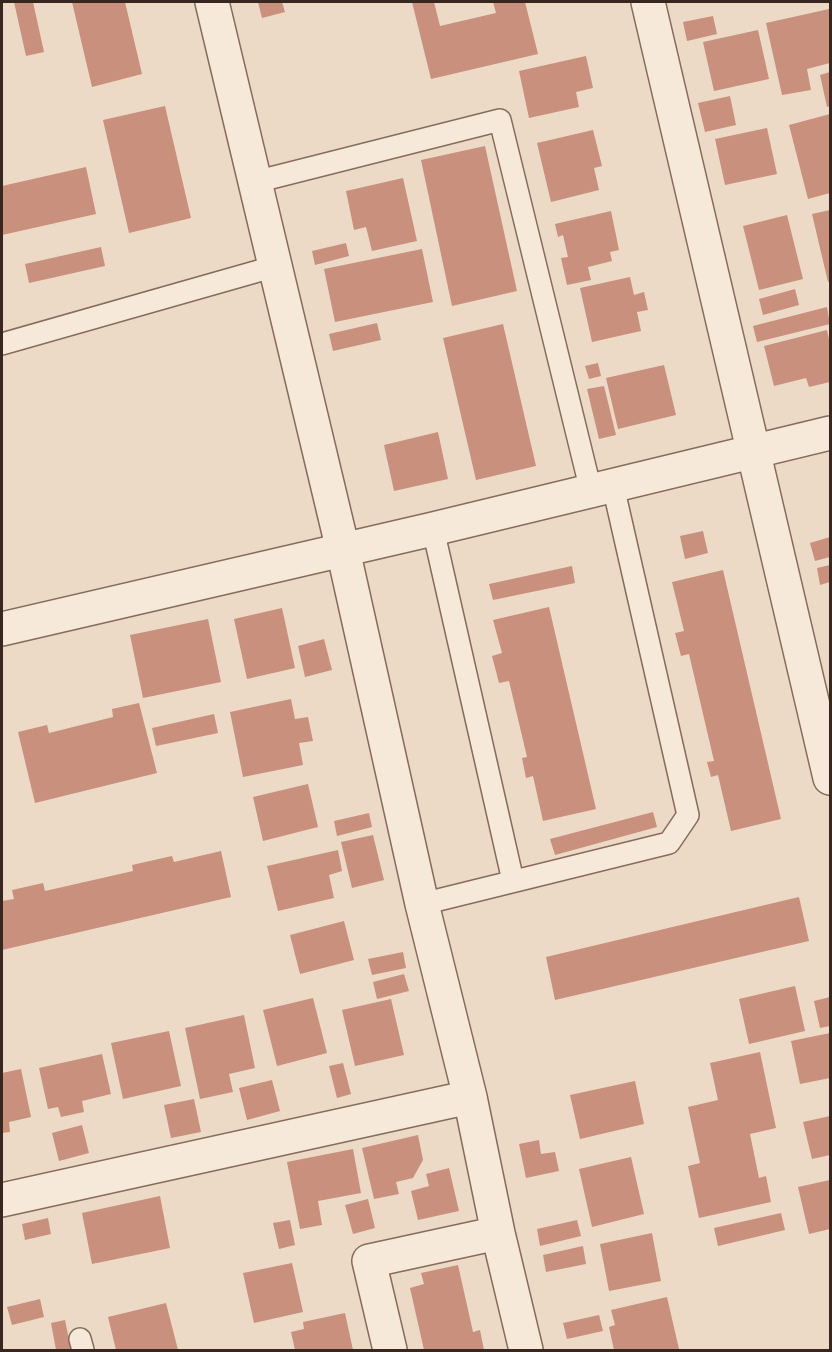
<!DOCTYPE html>
<html>
<head>
<meta charset="utf-8">
<style>
  body { margin:0 }
  #map { position:relative; width:832px; height:1352px; overflow:hidden; background:#ecdac6; font-family:Spectral,serif }
  canvas { display:block }
  .frame { position:absolute; inset:0; border:3px solid #37271f; pointer-events:none }
</style>
</head>
<body>
<div id="map">
<canvas width="832" height="1352"></canvas>
<div class="frame"></div>
</div>
<script>
const g = document.querySelector('canvas').getContext('2d');
g.lineJoin = 'round';
function fill(path, color) { g.fillStyle = color; g.fill(path, 'evenodd'); }
const toPath = rows => new Path2D(rows.map(r => 'M' + r).join(''));
function strokePath(path, color, width, dash) { g.strokeStyle = color; g.lineWidth = width; g.lineCap = dash ? 'butt' : 'round'; g.setLineDash(dash || []); g.stroke(path); }
fill(toPath([
  [14,2,33,2,44,52,26,56],
  [72,2,125,2,142,74,92,87],
  [258,2,282,2,285,12,262,18],
  [412,2,434,2,440,26,496,13,493,2,525,2,538,54,431,79],
  [829,9,830,63,807,69,811,90,782,95,766,23],
  [713,16,717,34,687,41,683,22],
  [758,30,769,79,714,91,703,42],
  [586,56,593,88,576,92,579,107,529,118,519,71],
  [830,72,830,106,827,107,820,75],
  [730,96,736,125,705,132,698,103],
  [165,106,191,218,129,233,103,120],
  [830,114,830,193,808,199,789,125],
  [767,128,777,174,725,185,715,139],
  [593,130,602,166,594,168,599,190,551,202,537,143],
  [485,146,517,291,452,306,421,160],
  [86,167,96,214,2,235,2,186],
  [403,178,417,241,372,251,366,227,354,230,346,191],
  [830,210,830,281,828,282,812,214],
  [611,211,619,250,610,252,612,261,588,267,591,280,567,285,561,258,568,257,563,235,558,237,555,224],
  [787,215,803,279,759,290,743,226],
  [346,243,349,256,315,265,312,251],
  [101,247,105,266,29,283,25,264],
  [422,249,433,302,335,322,324,269],
  [630,277,634,295,644,292,648,310,637,312,641,331,592,342,580,288],
  [795,289,799,305,763,315,759,299],
  [827,307,830,324,757,342,753,326],
  [377,323,381,340,333,351,329,334],
  [503,324,536,466,476,480,443,338],
  [827,330,830,344,830,382,809,387,806,378,774,386,764,346],
  [598,363,601,376,589,379,585,366],
  [664,365,676,415,618,429,606,378],
  [604,386,616,435,599,439,587,389],
  [438,432,448,479,394,491,384,445],
  [703,531,708,553,685,559,680,536],
  [830,537,830,557,815,561,810,543],
  [830,565,830,582,820,585,817,568],
  [572,566,575,583,493,600,489,584],
  [723,570,781,819,731,831,718,775,711,777,707,762,714,761,689,654,681,656,675,633,684,631,672,582],
  [549,607,596,809,543,821,533,776,526,778,522,758,527,757,509,681,499,683,492,656,502,653,493,620],
  [282,608,295,668,247,679,234,619],
  [208,619,221,682,143,698,130,635],
  [324,639,332,670,305,677,298,646],
  [291,699,295,719,308,717,313,741,299,743,303,765,243,777,230,712],
  [139,703,157,773,35,803,18,732,47,725,49,733,113,717,112,709],
  [214,714,218,733,156,746,152,728],
  [308,784,318,827,263,841,253,797],
  [653,812,657,827,555,855,550,839],
  [369,813,372,827,337,836,334,821],
  [373,835,384,880,352,888,341,842],
  [338,850,342,871,329,875,334,898,278,911,267,866],
  [221,851,231,897,2,950,2,901,14,899,12,890,43,883,45,891,133,871,132,865,172,856,174,862],
  [799,897,809,941,555,1000,546,957],
  [344,921,354,960,300,974,290,935],
  [403,952,406,968,372,975,368,959],
  [404,974,409,991,377,999,373,982],
  [795,986,805,1031,749,1044,739,999],
  [830,997,830,1026,820,1028,814,1001],
  [313,998,327,1053,277,1066,263,1010],
  [391,999,404,1055,355,1066,342,1010],
  [244,1015,255,1068,229,1074,233,1092,200,1099,185,1028],
  [169,1031,181,1086,123,1099,111,1043],
  [830,1033,830,1078,800,1084,791,1041],
  [760,1052,776,1128,750,1134,759,1178,766,1176,771,1202,699,1218,688,1166,700,1163,688,1107,718,1100,710,1063],
  [102,1054,111,1094,82,1101,84,1112,61,1117,58,1107,48,1109,39,1068],
  [343,1063,351,1094,337,1098,329,1066],
  [21,1069,31,1117,9,1122,10,1132,2,1133,2,1073],
  [272,1080,280,1111,247,1120,239,1088],
  [635,1081,644,1124,580,1139,570,1095],
  [194,1099,201,1132,171,1138,164,1105],
  [830,1116,830,1155,812,1159,803,1122],
  [82,1125,89,1153,59,1161,52,1133],
  [418,1135,423,1160,413,1178,396,1182,399,1194,374,1199,362,1148],
  [539,1140,541,1154,555,1152,559,1171,526,1178,519,1144],
  [353,1149,361,1193,318,1201,322,1225,300,1229,287,1162],
  [631,1157,644,1214,592,1227,579,1169],
  [449,1168,459,1211,418,1220,411,1191,429,1186,426,1174],
  [830,1180,830,1229,809,1234,798,1187],
  [160,1196,170,1248,92,1264,82,1213],
  [368,1199,375,1228,353,1234,345,1205],
  [781,1213,785,1230,718,1246,714,1228],
  [48,1218,51,1234,25,1240,22,1224],
  [290,1220,295,1245,279,1249,273,1223],
  [577,1220,581,1236,540,1246,537,1229],
  [652,1233,661,1281,609,1291,600,1244],
  [583,1246,586,1264,546,1272,543,1255],
  [292,1263,303,1312,254,1323,243,1273],
  [458,1265,473,1332,480,1330,484,1350,424,1350,410,1288,424,1284,421,1273],
  [667,1297,679,1349,614,1350,609,1327,615,1325,611,1310],
  [40,1299,44,1317,12,1325,7,1307],
  [166,1303,178,1350,116,1350,108,1317],
  [345,1313,353,1350,295,1350,291,1332,304,1329,303,1322],
  [599,1315,603,1331,567,1339,563,1323],
  [65,1320,71,1350,56,1350,51,1323]
]), '#c8907d');
const service = toPath([
  [255,182,500,120,591,491],
  [2,344,276,266],
  [433,529,513,881],
  [422,904,669,843,688,815,613,486],
  [80,1339,83,1350]
]);
const minor = toPath([
  [212,2,343,550,422,904,470,1097,498,1233,526,1350],
  [648,2,830,778],
  [2,629,433,529,830,433],
  [2,1200,470,1097],
  [390,1350,369,1261,498,1233]
]);
strokePath(service, '#866c5c', 24);
strokePath(minor, '#866c5c', 36);
strokePath(service, '#f7e9d9', 21);
strokePath(minor, '#f7e9d9', 33);
</script>
</body>
</html>
